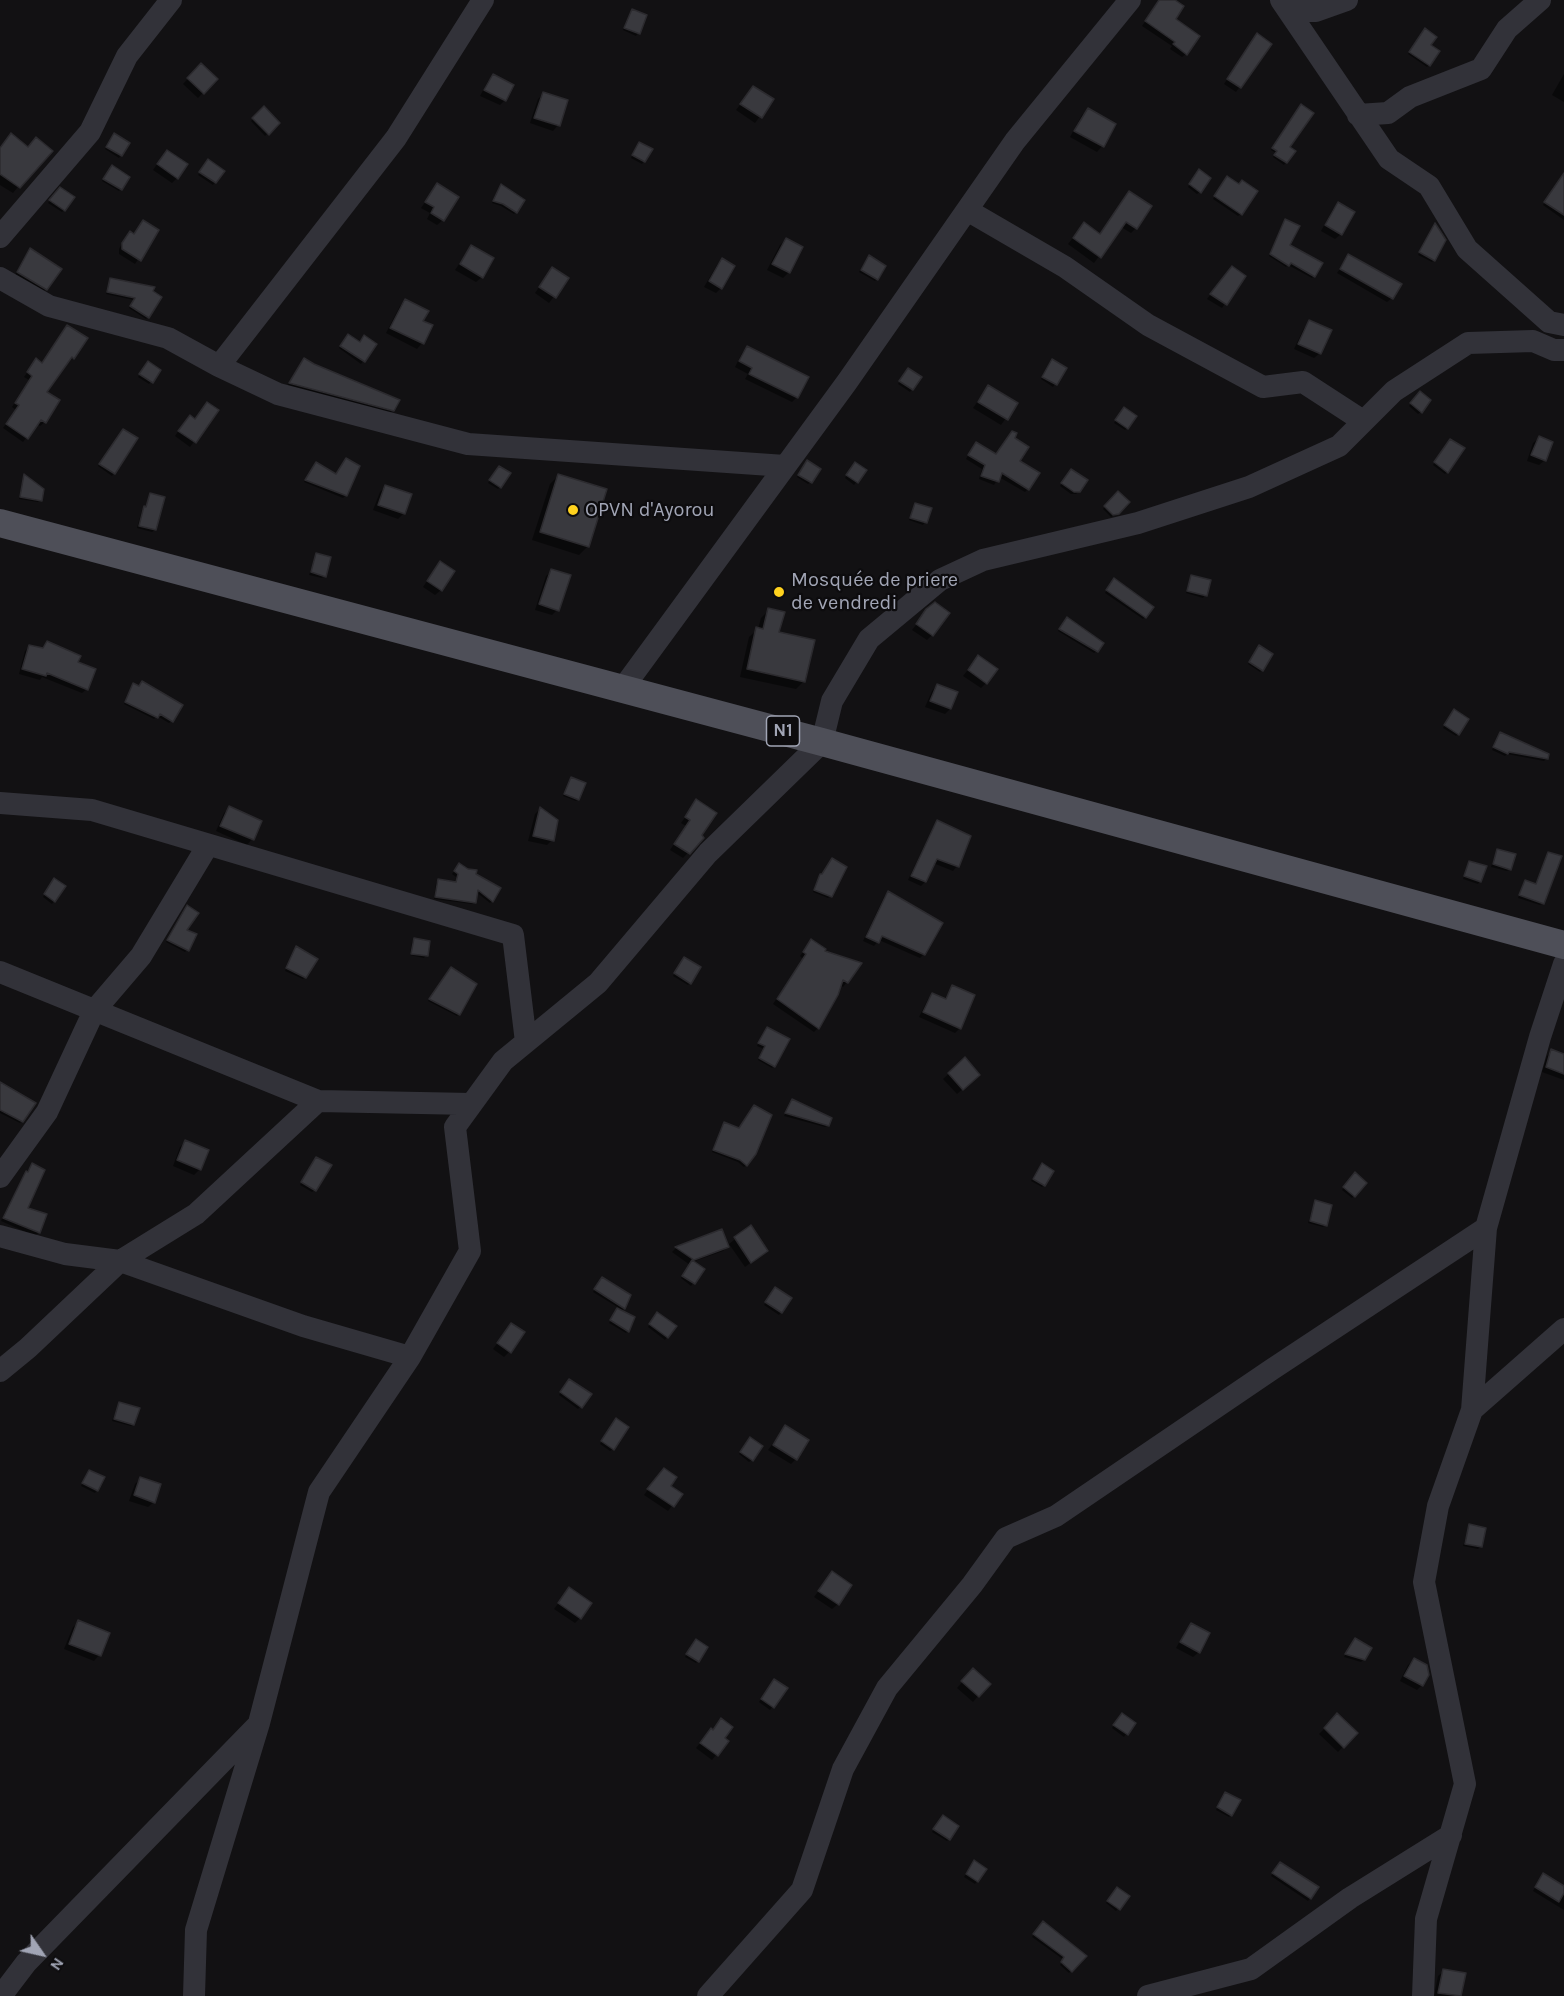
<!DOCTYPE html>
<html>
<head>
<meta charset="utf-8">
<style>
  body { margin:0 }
  #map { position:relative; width:1564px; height:1996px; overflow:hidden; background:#121113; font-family:Karla,sans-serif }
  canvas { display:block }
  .north { position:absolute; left:12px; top:1924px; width:60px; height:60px; -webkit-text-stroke:4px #0d0c0e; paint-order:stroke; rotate:124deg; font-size:16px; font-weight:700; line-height:24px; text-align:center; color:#a1a5b5 }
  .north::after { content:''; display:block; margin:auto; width:21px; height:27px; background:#a1a5b5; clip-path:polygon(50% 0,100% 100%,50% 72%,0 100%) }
</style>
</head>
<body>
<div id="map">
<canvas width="1564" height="1996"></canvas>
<div class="north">N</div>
</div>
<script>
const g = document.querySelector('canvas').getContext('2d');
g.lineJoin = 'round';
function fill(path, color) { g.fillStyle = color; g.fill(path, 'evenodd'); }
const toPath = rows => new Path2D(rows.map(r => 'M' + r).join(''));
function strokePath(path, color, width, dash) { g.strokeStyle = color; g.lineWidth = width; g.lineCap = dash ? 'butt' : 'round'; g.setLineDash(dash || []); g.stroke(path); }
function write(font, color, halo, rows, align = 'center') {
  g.font = font + ' Karla,sans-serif'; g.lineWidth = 4.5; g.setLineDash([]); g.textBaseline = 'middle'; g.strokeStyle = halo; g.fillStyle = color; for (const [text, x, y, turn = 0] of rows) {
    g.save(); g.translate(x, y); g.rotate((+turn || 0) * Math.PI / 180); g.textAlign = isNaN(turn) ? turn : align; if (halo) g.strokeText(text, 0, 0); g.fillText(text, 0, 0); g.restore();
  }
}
fill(toPath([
  [1160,0,1170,0,1174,20,1186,54,1182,57,1170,49,1172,46,1142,26],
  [630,13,638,33,636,36,623,30],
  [1423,32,1429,45,1429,65,1427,67,1408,54],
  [1257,35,1270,44,1236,92,1224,84],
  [201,65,216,79,198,98,183,84],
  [1564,74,1564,102,1552,95],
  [493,76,505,100,500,105,480,96,488,81],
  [753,88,772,100,755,123,736,110],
  [543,94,558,125,553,131,530,123,538,99],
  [264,108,278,123,265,136,251,121],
  [1299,109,1288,148,1286,162,1284,165,1273,157,1276,153,1271,150],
  [1088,110,1114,124,1102,146,1097,152,1070,137,1082,115],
  [112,137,128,143,119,158,105,149],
  [637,146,644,161,642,164,631,158],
  [28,149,30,172,13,193,0,185,0,150],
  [162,157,177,178,172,183,153,170],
  [206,164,222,171,213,185,198,175],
  [110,169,121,189,119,191,102,181],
  [1197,174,1200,192,1197,194,1188,187],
  [1564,174,1564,220,1543,205],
  [1225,180,1241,214,1238,216,1213,199],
  [437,185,443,220,437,225,427,219,430,213,421,208],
  [501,186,516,212,514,214,501,206,492,203],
  [60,189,64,210,62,212,48,203],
  [1129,193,1136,228,1131,233,1121,227,1094,263,1068,244,1084,224,1099,235],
  [1338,204,1341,234,1335,239,1321,231,1333,209],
  [143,222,157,231,135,264,119,254,119,249,126,237,133,235],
  [1283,223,1288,246,1314,276,1312,278,1288,265,1286,267,1269,256],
  [1433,228,1434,260,1432,262,1418,255],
  [786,239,801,248,789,272,783,278,767,270,780,245],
  [471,247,482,277,476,282,455,270],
  [28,252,46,289,44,291,15,275],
  [1349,256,1392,298,1387,302,1337,273],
  [722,260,721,288,716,293,704,287,717,265],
  [867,260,877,279,875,281,859,272],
  [552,269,567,279,549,303,535,293],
  [1228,272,1244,276,1222,308,1207,299],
  [111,279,153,288,148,317,146,319,129,308,134,300,106,294],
  [405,301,421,322,431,326,422,343,417,349,386,333,400,306],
  [1310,322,1320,353,1314,358,1294,349,1304,328],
  [63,331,73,358,69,362,67,361,45,393,45,422,40,426,37,424,23,442,3,428,16,410,12,407,29,380,24,377,36,360,42,364],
  [346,338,359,343,362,340,375,345,361,364,339,348],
  [747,348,797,397,792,402,745,379,748,374,735,367,742,353],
  [301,363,393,410,390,413,287,386],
  [1050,363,1065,369,1053,387,1041,379],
  [146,366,159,371,149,384,138,377],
  [906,372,920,378,910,392,898,384],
  [988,387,1016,404,1001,425,973,408],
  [1420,393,1421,412,1418,414,1409,406],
  [202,408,216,411,190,447,175,436,185,421,194,420],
  [1122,411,1127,428,1125,430,1114,423],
  [121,433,114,473,112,476,98,466],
  [1539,438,1545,460,1539,465,1527,461,1533,443],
  [1013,439,1018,462,1028,489,1025,492,999,477,994,485,979,479,982,469,966,459,973,447,996,456],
  [1448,443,1447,472,1445,474,1433,465],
  [805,464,811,482,808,484,797,477],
  [314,466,336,476,346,495,343,498,304,482],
  [853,466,865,471,854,485,845,478],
  [497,470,500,487,498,489,488,483],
  [1069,473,1079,491,1076,494,1071,494,1060,486],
  [24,476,40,500,38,502,19,499],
  [558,476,588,546,579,555,532,540,550,484],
  [385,487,404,513,398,519,373,510,380,492],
  [1118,493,1128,502,1115,515,1111,517,1103,509],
  [151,495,155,530,152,532,137,528,142,510,145,508],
  [916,504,925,522,923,525,909,520],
  [317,555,324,576,322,578,309,575],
  [435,569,441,590,435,595,423,587],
  [552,571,557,610,552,615,535,610,546,576],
  [1192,577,1205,595,1203,598,1186,593],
  [1112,582,1145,617,1143,619,1105,593],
  [769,610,777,633,804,681,796,689,740,677,749,637,758,629,761,618],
  [927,611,932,635,927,640,912,630],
  [1065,621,1097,651,1094,653,1058,631],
  [47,642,76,663,87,689,82,693,42,677,40,680,19,674,25,651,30,646,41,649],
  [1257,650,1262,670,1260,672,1248,664],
  [978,657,986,683,981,688,963,676],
  [133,685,172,721,169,723,157,716,154,719,124,704],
  [937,685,950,709,945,714,925,707,932,691],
  [1452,714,1458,734,1456,736,1443,728],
  [1500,734,1546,759,1544,761,1507,754,1505,756,1492,750],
  [572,779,578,799,576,801,563,796],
  [697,801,702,838,683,858,670,850,686,826,681,823],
  [229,808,260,822,252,839,247,845,216,831,224,813],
  [540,809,552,840,547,845,528,841,535,814],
  [937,822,957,866,953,871,933,863,925,882,921,886,908,880,933,827],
  [1497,851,1510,869,1507,871,1491,867],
  [1548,853,1543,903,1540,905,1518,898,1525,882,1535,885],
  [1470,862,1480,881,1478,884,1463,879],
  [457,868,475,874,492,901,490,903,476,892,475,902,472,904,434,899,436,883,438,881,455,883,456,877,452,874],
  [821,875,831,896,828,898,813,892],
  [52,882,54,901,52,904,43,897],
  [888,892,924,954,920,958,879,940,874,946,863,941,884,897],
  [185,909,187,950,185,952,166,942],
  [414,940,426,955,424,958,410,955,412,942],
  [811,941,823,952,847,982,843,987,840,985,818,1028,814,1032,773,1004,803,959,800,956],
  [296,948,305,977,303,979,285,971],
  [682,961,690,983,688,985,673,976],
  [449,971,459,1014,457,1016,428,1001],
  [952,987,960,1028,955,1033,919,1017,928,999,933,995,944,1000],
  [765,1031,774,1066,772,1068,758,1060,764,1049,757,1046],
  [1552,1051,1564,1055,1564,1080,1542,1072,1547,1056],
  [965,1059,973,1080,957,1094,943,1079],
  [0,1084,22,1121,20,1123,0,1113],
  [792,1101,828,1125,825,1127,784,1116],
  [722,1126,746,1165,744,1167,738,1162,712,1152],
  [185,1142,200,1169,194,1175,173,1166,180,1147],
  [314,1161,315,1190,312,1192,300,1185],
  [32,1165,26,1209,39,1232,35,1236,1,1221,23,1176],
  [1040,1167,1044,1185,1042,1187,1031,1181],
  [1355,1174,1365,1183,1352,1198,1342,1190],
  [1316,1202,1325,1225,1323,1227,1308,1223],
  [750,1227,766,1251,745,1267,729,1244],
  [722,1231,727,1247,723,1251,692,1262,703,1270,691,1286,681,1278,690,1265,672,1252,676,1248],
  [600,1281,624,1308,621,1312,628,1331,626,1333,609,1323,619,1308,593,1292],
  [773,1291,790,1299,779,1315,764,1305],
  [655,1316,667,1337,665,1340,648,1327],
  [511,1325,509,1352,504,1357,493,1349],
  [567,1383,580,1407,578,1409,559,1395],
  [119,1404,133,1424,131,1426,112,1421],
  [614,1422,613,1449,610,1451,600,1444],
  [785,1427,796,1459,791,1464,768,1450],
  [748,1441,752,1460,749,1462,739,1454],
  [89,1471,103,1478,95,1493,81,1486],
  [141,1478,154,1502,148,1507,129,1501,135,1484],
  [656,1478,681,1494,668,1511,644,1495],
  [1470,1525,1480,1547,1478,1549,1463,1546],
  [832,1573,838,1604,832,1609,814,1597],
  [569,1589,580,1618,575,1623,554,1609],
  [79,1622,108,1633,99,1655,94,1661,64,1649,73,1627],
  [1191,1625,1199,1652,1193,1657,1176,1648,1186,1630],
  [1353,1642,1364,1659,1361,1662,1344,1657],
  [694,1643,698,1661,696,1663,685,1657],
  [1414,1660,1422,1685,1417,1690,1400,1681,1408,1665],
  [973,1670,978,1696,973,1702,957,1688],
  [772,1683,786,1688,770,1710,759,1702],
  [1337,1716,1356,1733,1338,1752,1319,1734],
  [1120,1717,1134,1723,1124,1737,1112,1728],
  [711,1730,727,1741,712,1760,696,1748],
  [1223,1796,1231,1815,1229,1817,1216,1810],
  [941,1819,949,1839,947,1841,932,1832],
  [972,1865,977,1881,975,1884,964,1877],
  [1278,1866,1317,1888,1308,1901,1271,1876],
  [1540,1878,1564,1888,1562,1893,1564,1894,1564,1910,1533,1891],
  [1115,1892,1127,1897,1116,1911,1106,1903],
  [1041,1925,1085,1956,1069,1973,1060,1965,1064,1960,1032,1937],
  [1444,1971,1464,1975,1460,1996,1434,1996,1438,1976]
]), '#0007');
const building = toPath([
  [1159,0,1175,0,1184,6,1176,19,1200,36,1187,55,1173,44,1175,42,1145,21,1159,0],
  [632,9,647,15,640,34,624,28,632,9],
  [1425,28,1437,37,1431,45,1440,51,1430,66,1409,52,1425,28],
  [1257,33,1272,44,1241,88,1227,79,1257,33],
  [201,63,218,79,204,94,187,78,201,63],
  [493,74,514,85,506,101,484,90,493,74],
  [753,86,774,99,762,118,740,104,753,86],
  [543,92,568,100,560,126,534,118,543,92],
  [1301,104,1314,113,1290,147,1296,151,1287,163,1274,155,1277,151,1272,148,1301,104],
  [264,106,280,123,269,135,252,118,264,106],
  [1088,108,1116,124,1104,147,1074,131,1088,108],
  [11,133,28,147,36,137,53,151,20,188,0,174,0,148,11,133],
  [114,133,130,143,122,156,106,147,114,133],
  [639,142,653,149,645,162,632,155,639,142],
  [167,150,188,164,178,179,157,164,167,150],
  [208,159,225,171,216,183,199,172,208,159],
  [112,165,130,177,122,190,103,179,112,165],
  [1199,169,1211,178,1201,193,1189,184,1199,169],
  [1564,173,1564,215,1544,202,1564,173],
  [1227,176,1239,184,1242,180,1258,191,1242,215,1214,196,1227,176],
  [437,183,459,197,444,221,431,213,434,207,425,202,437,183],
  [501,184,525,200,517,213,503,204,493,201,501,184],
  [60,187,75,197,65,211,49,200,60,187],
  [1129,191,1152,206,1137,229,1126,222,1101,258,1073,238,1084,222,1100,234,1129,191],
  [1338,202,1355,212,1342,235,1325,225,1338,202],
  [1285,219,1300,226,1290,245,1323,263,1315,277,1291,263,1289,266,1270,254,1285,219],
  [143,220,159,230,141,261,122,249,122,243,130,231,134,234,143,220],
  [1435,223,1446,240,1435,261,1419,252,1435,223],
  [786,238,803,247,790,273,772,264,786,238],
  [471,245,494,258,483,278,460,264,471,245],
  [30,248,62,269,47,290,17,272,30,248],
  [1348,254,1402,284,1393,299,1340,269,1348,254],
  [869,255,886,266,878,280,861,270,869,255],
  [722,258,735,266,722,289,709,281,722,258],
  [1232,266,1246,276,1227,305,1210,294,1232,266],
  [552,267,569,278,556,298,539,287,552,267],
  [110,278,155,287,153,291,162,297,149,318,130,306,135,298,107,292,110,278],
  [405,299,429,311,423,321,433,325,424,344,390,328,405,299],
  [1309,320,1332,330,1321,354,1298,344,1309,320],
  [67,325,88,338,74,359,72,357,47,392,60,400,46,423,41,420,28,439,6,424,19,405,15,403,32,376,27,372,36,358,42,363,67,325],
  [348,334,360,342,364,335,377,344,365,362,340,346,348,334],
  [747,346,809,377,798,398,749,374,752,368,739,361,747,346],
  [304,358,314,364,400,400,394,411,289,383,304,358],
  [1052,359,1067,368,1057,385,1042,377,1052,359],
  [148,361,161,370,153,383,139,374,148,361],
  [908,368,922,377,913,390,899,381,908,368],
  [988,385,1018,403,1008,420,978,402,988,385],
  [1420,391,1431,400,1422,413,1410,403,1420,391],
  [207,402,219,410,196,443,178,431,190,415,195,419,207,402],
  [1124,407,1137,416,1128,429,1115,420,1124,407],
  [123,429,138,438,115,474,99,464,123,429],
  [1012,431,1017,433,1015,438,1029,447,1020,461,1040,473,1029,490,1002,473,999,482,981,476,985,465,968,455,976,442,996,454,1012,431],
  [1539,436,1553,442,1546,461,1531,455,1539,436],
  [1450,439,1465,448,1448,473,1434,462,1450,439],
  [346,458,360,466,347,496,305,480,316,462,336,474,346,458],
  [807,460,821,469,812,483,798,475,807,460],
  [855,462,867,470,858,483,846,475,855,462],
  [499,466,511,473,501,488,489,480,499,466],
  [1071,469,1088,480,1080,492,1074,492,1061,483,1071,469],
  [24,474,44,489,42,501,20,497,24,474],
  [558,474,607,489,589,547,540,532,558,474],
  [385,485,412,494,405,514,378,505,385,485],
  [1118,491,1130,502,1119,514,1113,515,1104,506,1118,491],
  [150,493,165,497,156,530,139,526,144,506,146,507,150,493],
  [915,503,932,508,927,523,910,518,915,503],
  [316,553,331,557,326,577,311,572,316,553],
  [440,561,455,571,442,591,427,581,440,561],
  [551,569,571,575,559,611,539,604,551,569],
  [1191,575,1211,580,1207,596,1187,591,1191,575],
  [1114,578,1154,607,1146,618,1106,590,1114,578],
  [935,602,950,613,933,636,916,624,926,609,935,602],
  [768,608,785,612,779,632,815,640,805,682,747,669,756,627,763,629,768,608],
  [1067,617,1104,643,1098,652,1059,629,1067,617],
  [47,641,81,656,78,662,96,669,88,690,47,673,46,676,22,669,29,645,43,648,47,641],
  [1259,645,1273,654,1263,671,1249,662,1259,645],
  [978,655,998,669,987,684,968,670,978,655],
  [142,681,183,705,173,722,160,714,158,718,125,702,133,683,139,686,142,681],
  [937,684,958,692,951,709,930,701,937,684],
  [1454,709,1469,719,1459,735,1444,725,1454,709],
  [1500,732,1549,754,1548,759,1509,752,1508,754,1493,747,1500,732],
  [571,777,586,783,579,800,564,794,571,777],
  [696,799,717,813,702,835,704,838,690,854,674,844,690,820,685,817,696,799],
  [229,806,262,821,254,840,220,826,229,806],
  [540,807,558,820,554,841,533,836,540,807],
  [937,820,971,836,959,867,937,859,926,882,911,876,937,820],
  [1497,849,1516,854,1511,870,1493,864,1497,849],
  [1548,852,1562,856,1544,904,1519,895,1525,880,1536,884,1548,852],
  [832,858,847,867,832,897,814,890,820,874,822,874,832,858],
  [1469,861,1487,866,1481,882,1464,876,1469,861],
  [459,863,468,869,477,870,476,874,501,888,493,902,478,890,476,903,435,897,438,879,456,882,458,874,454,871,459,863],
  [54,878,66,886,55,902,44,894,54,878],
  [888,891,943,923,925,955,882,936,879,943,866,937,888,891],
  [187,905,199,913,187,930,197,934,189,951,167,940,187,905],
  [414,938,430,941,428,956,411,954,414,938],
  [811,939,826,949,825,951,862,963,848,983,843,980,838,995,819,1029,777,999,806,954,803,952,811,939],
  [296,946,318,959,306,978,286,968,296,946],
  [684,957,701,967,691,984,674,973,684,957],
  [451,967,477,984,460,1015,429,999,451,967],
  [952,985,975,995,961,1029,923,1012,932,993,946,999,952,985],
  [767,1027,790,1039,775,1067,759,1058,765,1046,758,1043,767,1027],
  [1551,1049,1564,1054,1564,1074,1546,1067,1551,1049],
  [965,1057,980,1075,963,1090,948,1073,965,1057],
  [0,1082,36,1103,23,1122,0,1110,0,1082],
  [792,1099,832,1118,829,1126,785,1113,792,1099],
  [754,1105,772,1115,756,1154,747,1166,740,1160,713,1150,724,1122,739,1128,754,1105],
  [185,1140,209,1150,201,1170,177,1160,185,1140],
  [316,1157,332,1165,316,1191,301,1182,316,1157],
  [32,1163,45,1170,28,1208,47,1214,40,1233,3,1218,26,1171,28,1172,32,1163],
  [1042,1163,1054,1171,1045,1186,1033,1179,1042,1163],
  [1355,1172,1367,1183,1355,1197,1343,1187,1355,1172],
  [1315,1200,1332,1205,1327,1226,1310,1221,1315,1200],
  [751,1225,768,1251,751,1263,734,1237,751,1225],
  [722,1229,729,1247,694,1260,675,1247,722,1229],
  [692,1260,705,1269,695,1284,682,1276,692,1260],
  [602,1277,631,1295,625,1309,594,1289,602,1277],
  [775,1287,792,1298,782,1313,765,1302,775,1287],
  [617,1308,635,1317,629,1332,610,1320,617,1308],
  [657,1312,677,1326,668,1338,649,1324,657,1312],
  [511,1323,525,1332,511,1353,497,1343,511,1323],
  [569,1379,592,1394,582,1408,560,1392,569,1379],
  [119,1402,140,1408,134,1425,114,1419,119,1402],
  [616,1418,629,1427,614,1450,601,1441,616,1418],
  [785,1425,809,1440,797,1460,773,1445,785,1425],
  [750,1437,763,1446,753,1461,740,1452,750,1437],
  [664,1468,677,1477,671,1486,683,1494,674,1507,647,1489,664,1468],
  [89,1470,105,1477,98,1491,82,1483,89,1470],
  [140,1477,161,1484,155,1503,134,1495,140,1477],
  [1469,1524,1486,1528,1482,1547,1465,1544,1469,1524],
  [832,1571,852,1585,839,1605,818,1591,832,1571],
  [569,1587,592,1603,581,1619,558,1603,569,1587],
  [78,1620,110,1633,101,1656,69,1644,78,1620],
  [1191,1623,1210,1633,1200,1653,1180,1642,1191,1623],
  [1355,1638,1372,1648,1365,1660,1345,1654,1355,1638],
  [696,1639,708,1647,699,1662,686,1654,696,1639],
  [1414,1658,1427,1665,1429,1675,1423,1686,1404,1676,1414,1658],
  [973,1668,991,1684,979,1697,961,1681,973,1668],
  [774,1679,788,1688,774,1708,761,1699,774,1679],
  [1122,1713,1136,1723,1128,1735,1113,1725,1122,1713],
  [1337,1713,1358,1733,1344,1748,1324,1728,1337,1713],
  [721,1718,733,1727,725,1738,729,1741,718,1756,700,1743,711,1728,713,1730,721,1718],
  [1225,1792,1241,1800,1232,1816,1217,1807,1225,1792],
  [943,1815,959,1826,950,1840,933,1829,943,1815],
  [974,1860,987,1869,978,1882,966,1874,974,1860],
  [1280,1862,1319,1887,1311,1899,1272,1873,1280,1862],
  [1543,1873,1564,1886,1564,1893,1559,1902,1535,1887,1543,1873],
  [1117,1887,1130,1896,1120,1910,1107,1901,1117,1887],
  [1043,1921,1087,1956,1072,1972,1061,1962,1064,1957,1033,1934,1043,1921],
  [1443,1969,1466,1973,1461,1996,1438,1993,1443,1969]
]);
fill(building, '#39393e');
strokePath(building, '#2c2b2f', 1.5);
strokePath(toPath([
  [1281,0,1389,159,1429,186,1467,249,1549,322,1564,325],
  [1290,11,1316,11,1347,0],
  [1358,115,1388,113,1410,97,1481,69,1507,29,1540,0],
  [967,210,1065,267,1148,325,1263,387,1303,382,1363,421],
  [0,237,90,132,127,56,171,0],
  [0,278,49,306,168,338,219,366,396,138,483,0],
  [219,366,278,394,468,444,785,466],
  [623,688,847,382,1015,141,1130,0],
  [0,803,92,810,513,935,526,1042],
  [0,972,318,1101],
  [0,1177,47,1112,94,1011,141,956,208,845],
  [0,1236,65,1254,120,1261,303,1326,410,1357],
  [0,1371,28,1348,120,1261,196,1214,318,1101,471,1104],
  [1472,1410,1564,1329],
  [1,1996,26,1963,256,1727],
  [194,1996,196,1930,259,1723,319,1492,410,1357,470,1251,455,1127,503,1061,598,983,708,853,822,742,832,701,869,639,940,580,983,560,1138,523,1249,487,1339,446,1394,391,1468,343,1533,341,1554,350,1564,350],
  [708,1996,802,1890,843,1769,887,1688,972,1585,1006,1538,1056,1516,1271,1370,1486,1228],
  [1148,1996,1251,1969,1350,1898,1451,1835],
  [1423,1996,1426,1919,1465,1784,1424,1582,1438,1506,1472,1410,1486,1228,1540,1037,1564,964]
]), '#323239', 22);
strokePath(toPath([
  [0,523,822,742,1564,945]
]), '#4e4f58', 28);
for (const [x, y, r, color] of [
  [573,510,6,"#ffd21e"],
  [779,592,6,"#ffd21e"]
]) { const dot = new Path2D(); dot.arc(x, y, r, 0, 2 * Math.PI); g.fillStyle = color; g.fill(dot); strokePath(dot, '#0d0c0e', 2); }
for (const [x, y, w] of [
  [783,731,33]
]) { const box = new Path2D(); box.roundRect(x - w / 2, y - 15, w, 30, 4.5); g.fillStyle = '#0d0c0e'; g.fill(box); strokePath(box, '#a1a5b5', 1.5); }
write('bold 18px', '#a1a5b5', null, [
  ["N1",783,731]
]);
write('20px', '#a1a5b5', '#0d0c0e', [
  ["OPVN d'Ayorou",585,510],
  ["Mosquée de priere",791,580],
  ["de vendredi",791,603]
], 'left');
</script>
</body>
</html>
